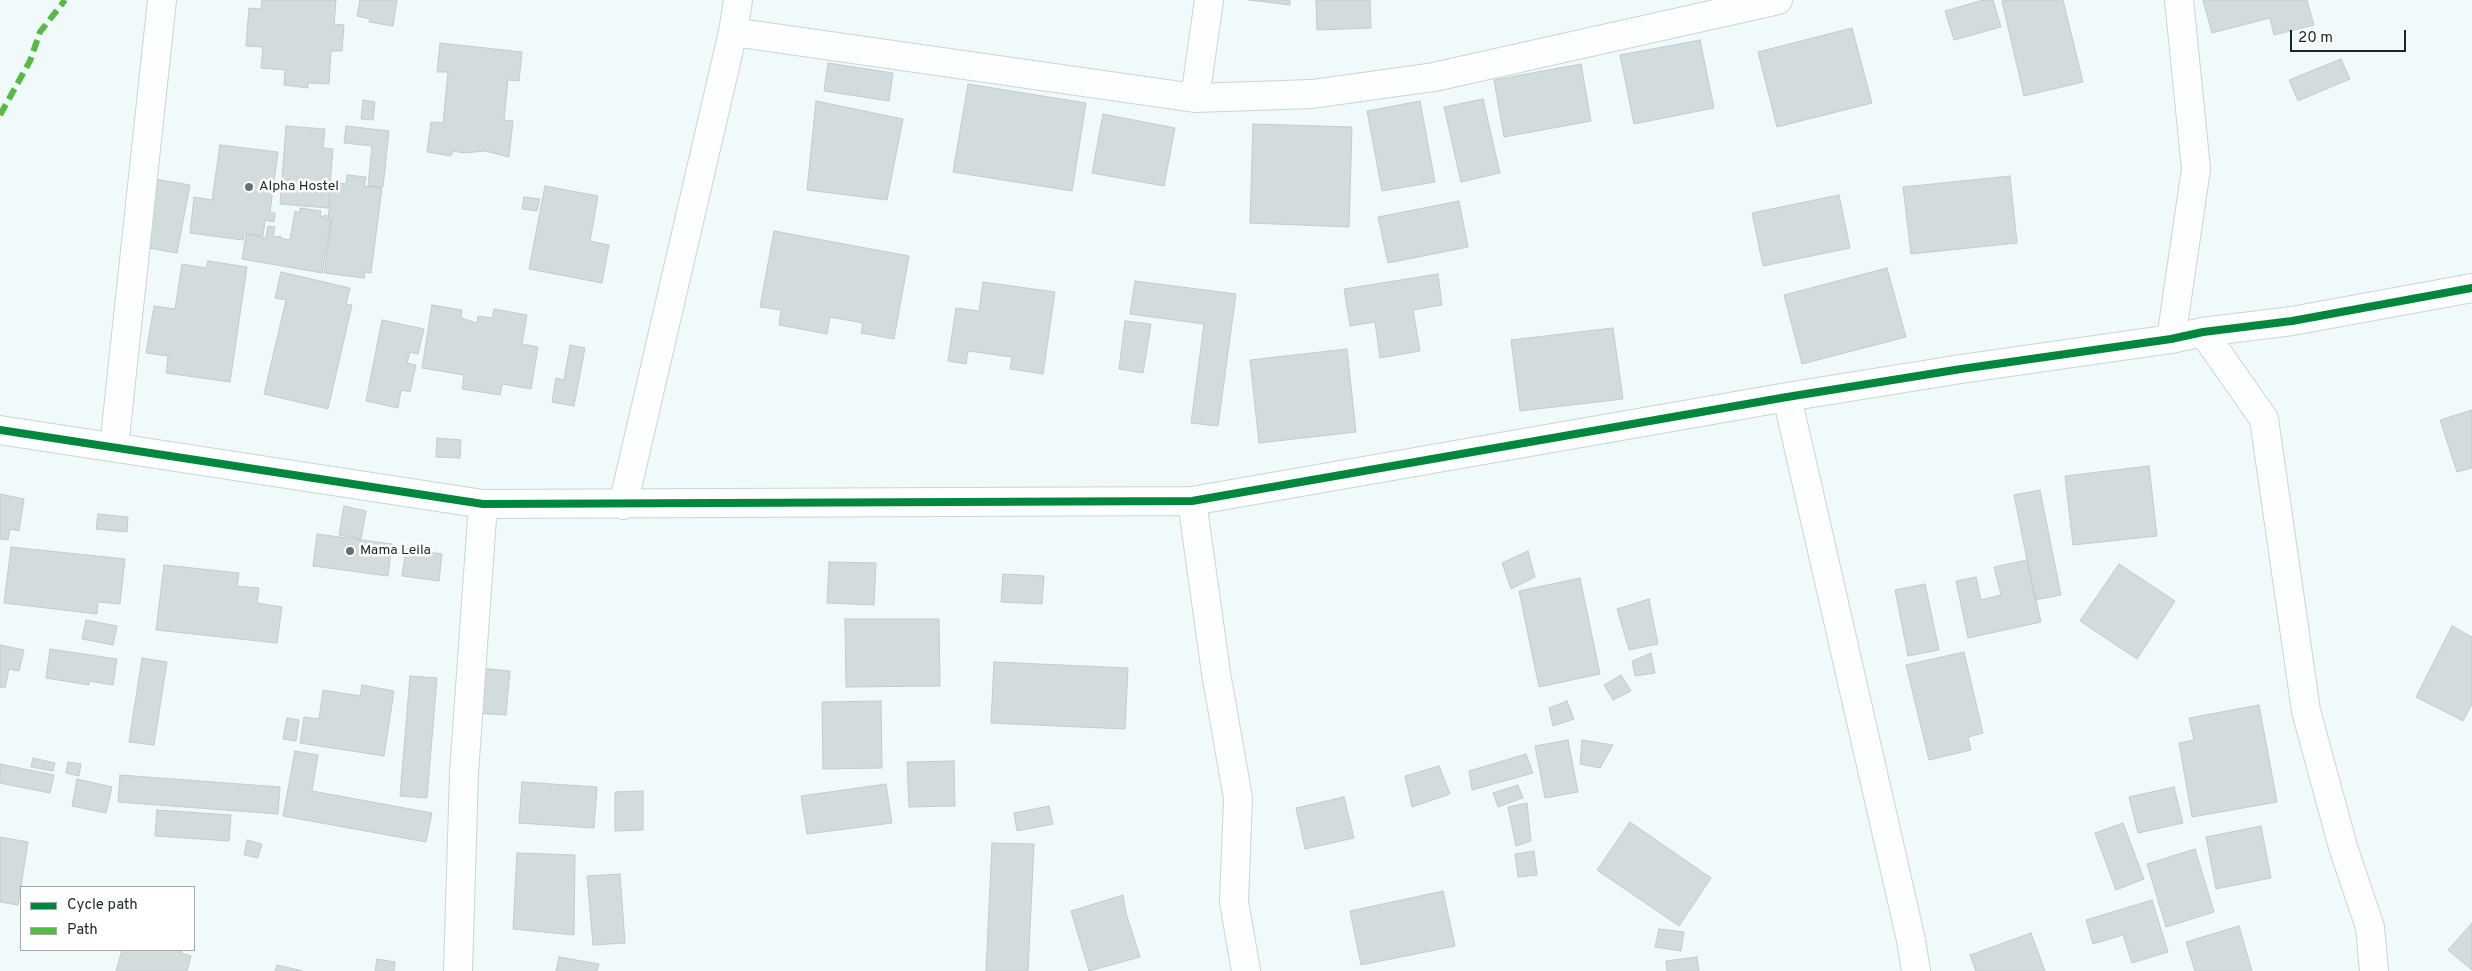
<!DOCTYPE html>
<html>
<head>
<meta charset="utf-8">
<style>
  body { margin:0 }
  #map { position:relative; width:2472px; height:971px; overflow:hidden; background:#f0fafb; font-family:Overpass,sans-serif }
  canvas { display:block }
  .legend { position:absolute; left:20px; top:886px; width:175px; height:65px; box-sizing:border-box; background:#fff; border:1px solid #a4a9a9; margin:0; padding:6px 9px; list-style:none; font-size:15px; color:#1b2727 }
  .legend li { display:flex; align-items:center; gap:10px; height:25px }
  .legend b { width:25px; border:1px solid #a4a9a9 }
  .scale { position:absolute; left:2290px; top:30px; width:116px; height:22px; box-sizing:border-box; border:2px solid #1b2727; border-top:0; padding-left:6px; font-size:15px; line-height:18px; white-space:nowrap; color:#1b2727; -webkit-text-stroke:4px #fff; paint-order:stroke }
</style>
</head>
<body>
<div id="map">
<canvas width="2472" height="971"></canvas>
<ul class="legend">
<li><b style="height:6px;background:#00873e"></b>Cycle path</li>
<li><b style="height:6px;background:#58b947"></b>Path</li>
</ul>
<div class="scale">20 m</div>
</div>
<script>
const g = document.querySelector('canvas').getContext('2d');
g.lineJoin = 'round';
function fill(path, color) { g.fillStyle = color; g.fill(path, 'evenodd'); }
const toPath = rows => new Path2D(rows.map(r => 'M' + r).join(''));
function strokePath(path, color, width, dash) { g.strokeStyle = color; g.lineWidth = width; g.lineCap = dash ? 'butt' : 'round'; g.setLineDash(dash || []); g.stroke(path); }
function write(font, color, halo, rows, align = 'center') {
  g.font = font + ' Overpass,sans-serif'; g.lineWidth = 5; g.setLineDash([]); g.textBaseline = 'middle'; g.strokeStyle = halo; g.fillStyle = color; for (const [text, x, y, turn = 0] of rows) {
    g.save(); g.translate(x, y); g.rotate((+turn || 0) * Math.PI / 180); g.textAlign = isNaN(turn) ? turn : align; if (halo) g.strokeText(text, 0, 0); g.fillText(text, 0, 0); g.restore();
  }
}
const building = toPath([
  [262,0,336,0,334,24,344,25,342,51,331,51,329,84,308,83,308,88,284,85,285,70,261,68,263,47,246,46,249,8,261,9,262,0],
  [360,0,397,0,393,26,369,22,370,19,357,16,360,0],
  [1249,0,1290,0,1290,5,1249,0],
  [1316,0,1370,0,1371,28,1317,30,1316,0],
  [1983,0,1993,0,2001,27,1954,40,1945,11,1983,0],
  [2007,0,2063,0,2083,82,2024,96,2002,1,2007,0],
  [2203,0,2307,0,2314,25,2274,35,2270,18,2212,33,2203,0],
  [1852,28,1872,103,1777,127,1758,52,1852,28],
  [1700,40,1714,108,1634,124,1620,55,1700,40],
  [440,43,522,52,519,81,508,80,504,120,513,121,509,157,485,151,464,153,453,151,451,156,427,152,431,122,443,123,448,72,437,72,440,43],
  [2341,59,2350,79,2298,101,2289,80,2341,59],
  [828,63,893,73,889,101,824,91,828,63],
  [1581,64,1591,121,1504,137,1494,80,1581,64],
  [968,84,1086,103,1072,191,953,172,968,84],
  [1483,99,1500,173,1461,182,1444,107,1483,99],
  [363,100,375,102,373,120,361,119,363,100],
  [816,101,903,119,887,200,807,190,816,101],
  [1420,101,1435,182,1382,191,1367,111,1420,101],
  [1103,114,1175,128,1164,186,1092,173,1103,114],
  [1253,124,1352,127,1349,227,1250,223,1253,124],
  [286,126,325,129,323,148,333,149,328,208,280,204,286,126],
  [346,126,389,131,383,187,368,186,372,146,344,143,346,126],
  [220,145,278,152,270,212,275,213,274,222,265,220,263,236,244,233,243,240,190,233,194,197,212,200,220,145],
  [347,175,366,177,364,186,382,188,371,273,365,272,364,278,324,273,332,219,328,219,332,182,346,184,347,175],
  [2010,176,2017,243,1911,254,1903,187,2010,176],
  [155,179,190,185,177,253,143,247,155,179],
  [545,186,598,196,590,241,609,245,602,283,529,269,545,186],
  [1839,195,1850,248,1763,266,1752,213,1839,195],
  [524,197,540,199,537,211,522,209,524,197],
  [1459,201,1468,247,1388,263,1378,217,1459,201],
  [300,208,321,211,320,217,327,215,326,219,331,220,322,273,242,259,246,234,266,238,268,226,275,227,273,237,281,236,280,238,290,240,295,211,300,213,300,208],
  [774,231,909,256,894,339,861,333,863,323,830,317,827,334,779,325,781,310,760,307,774,231],
  [208,261,247,267,230,382,166,373,168,356,146,353,154,306,175,309,182,264,206,268,208,261],
  [1887,268,1906,337,1802,364,1784,295,1887,268],
  [281,272,350,288,346,304,352,305,328,409,264,394,286,300,275,298,281,272],
  [1438,274,1442,305,1413,310,1420,351,1380,358,1375,322,1350,326,1344,289,1438,274],
  [1135,281,1236,294,1218,426,1191,423,1204,324,1130,314,1135,281],
  [983,282,1055,292,1043,374,1010,369,1012,357,968,351,966,364,948,361,956,308,979,311,983,282],
  [432,305,462,310,461,318,477,323,478,316,492,318,494,309,527,315,522,344,538,347,531,389,502,384,500,395,462,389,464,375,422,368,432,305],
  [382,320,424,329,418,354,410,352,407,363,416,365,410,392,401,390,398,408,366,401,382,320],
  [1125,321,1151,324,1143,373,1119,369,1125,321],
  [1613,328,1623,399,1520,411,1511,340,1613,328],
  [570,345,585,348,574,406,552,402,556,378,564,380,570,345],
  [1347,349,1356,432,1259,443,1250,360,1347,349],
  [2472,410,2472,468,2457,472,2440,420,2472,410],
  [437,438,461,440,460,458,436,457,437,438],
  [2149,466,2157,536,2073,545,2065,476,2149,466],
  [2040,490,2061,595,2035,600,2014,495,2040,490],
  [0,494,24,499,19,531,10,529,8,540,0,539,0,494],
  [344,506,366,511,361,539,339,535,344,506],
  [98,514,128,517,127,532,96,529,98,514],
  [317,534,392,544,388,576,313,566,317,534],
  [11,547,125,559,120,604,98,602,97,614,4,603,11,547],
  [406,549,442,554,439,581,402,576,406,549],
  [1528,551,1535,577,1511,589,1502,563,1528,551],
  [2027,560,2041,622,1968,638,1956,581,1976,577,1981,600,2001,595,1994,567,2027,560],
  [829,562,876,563,874,605,827,603,829,562],
  [2119,564,2175,601,2137,659,2080,621,2119,564],
  [164,565,239,573,237,586,259,588,257,603,282,607,277,643,156,630,164,565],
  [1003,574,1044,576,1042,604,1001,602,1003,574],
  [1580,578,1600,674,1539,687,1519,591,1580,578],
  [1925,584,1939,650,1908,656,1895,590,1925,584],
  [1649,599,1658,644,1629,650,1617,609,1649,599],
  [845,619,939,619,940,686,846,687,845,619],
  [86,620,117,626,113,645,82,639,86,620],
  [2452,626,2472,637,2472,704,2463,721,2416,697,2452,626],
  [0,645,24,650,19,671,9,669,5,688,0,687,0,645],
  [50,649,117,659,113,685,89,681,89,685,46,678,50,649],
  [1964,652,1983,733,1968,737,1971,750,1929,760,1906,665,1964,652],
  [1651,653,1655,673,1635,676,1632,661,1651,653],
  [142,658,167,662,154,745,129,742,142,658],
  [994,662,1128,668,1125,729,991,723,994,662],
  [479,668,510,671,506,715,475,713,479,668],
  [1621,675,1631,691,1613,700,1604,685,1621,675],
  [410,676,437,678,427,798,400,796,410,676],
  [362,685,394,691,384,756,300,743,304,717,319,719,323,690,360,696,362,685],
  [881,701,882,768,823,769,822,702,881,701],
  [1567,701,1574,719,1553,726,1549,708,1567,701],
  [2259,705,2277,802,2192,817,2179,743,2194,740,2189,718,2259,705],
  [287,718,299,720,296,741,283,739,287,718],
  [1568,740,1578,792,1545,798,1535,746,1568,740],
  [1582,740,1613,745,1600,768,1580,764,1582,740],
  [295,751,318,755,312,791,432,813,426,842,283,816,295,751],
  [1526,754,1533,773,1472,790,1469,771,1526,754],
  [33,758,55,763,53,771,31,767,33,758],
  [954,761,955,806,909,807,907,762,954,761],
  [68,762,81,764,79,776,66,773,68,762],
  [0,764,54,775,50,793,0,783,0,764],
  [1439,766,1450,794,1412,807,1405,776,1439,766],
  [120,775,280,787,278,814,118,802,120,775],
  [77,779,112,787,106,813,72,806,77,779],
  [522,782,597,787,594,828,519,823,522,782],
  [886,784,892,823,807,834,801,796,886,784],
  [1518,785,1523,798,1498,807,1493,793,1518,785],
  [2174,787,2183,823,2138,833,2129,797,2174,787],
  [643,791,643,830,615,831,615,792,643,791],
  [1344,797,1354,838,1305,849,1296,808,1344,797],
  [1527,803,1531,841,1516,846,1508,807,1527,803],
  [1049,806,1053,824,1017,831,1014,813,1049,806],
  [157,810,231,815,229,841,155,836,157,810],
  [1630,822,1711,878,1679,926,1597,870,1630,822],
  [2123,823,2144,879,2116,890,2095,833,2123,823],
  [2261,826,2271,878,2216,889,2206,837,2261,826],
  [0,837,28,842,18,905,0,902,0,837],
  [247,840,262,844,258,858,244,855,247,840],
  [992,843,1034,844,1028,971,986,971,992,843],
  [2195,849,2214,912,2166,927,2147,864,2195,849],
  [1534,851,1537,875,1518,877,1515,854,1534,851],
  [517,853,575,855,574,935,513,929,517,853],
  [620,874,625,943,593,945,587,876,620,874],
  [1443,891,1455,946,1361,965,1350,911,1443,891],
  [1123,895,1126,913,1140,957,1089,971,1071,911,1123,895],
  [2152,900,2168,952,2132,963,2123,935,2093,944,2086,920,2152,900],
  [2472,923,2472,970,2448,950,2472,923],
  [2239,926,2252,971,2195,971,2186,942,2239,926],
  [1659,929,1684,932,1681,951,1655,947,1659,929],
  [2031,933,2045,971,1976,971,1970,955,2031,933],
  [122,950,182,950,181,953,191,956,187,971,116,971,122,950],
  [559,957,599,964,597,971,556,971,559,957],
  [1697,957,1699,971,1667,971,1666,961,1697,957],
  [377,959,395,962,394,971,375,971,377,959],
  [277,965,303,971,275,971,277,965]
]);
fill(building, '#d2dcdd');
strokePath(building, '#c2cccd', 1);
const minor = toPath([
  [733,32,1195,98,1312,94,1434,77,1778,0],
  [1195,98,1209,0],
  [2203,332,2264,419,2306,711,2343,847,2370,927,2374,971],
  [2171,339,2196,169,2179,0],
  [1787,397,1911,940,1916,971],
  [0,430,483,504,1192,501,1787,397,1961,369,2171,339,2203,332,2292,321,2472,288],
  [114,447,162,0],
  [1192,501,1216,673,1238,798,1234,902,1246,971],
  [623,505,733,32,738,0],
  [458,971,464,773,483,504]
]);
strokePath(minor, '#cad5d6', 30);
strokePath(minor, '#fdfefe', 28);
strokePath(toPath([
  [0,115,30,61,40,32,65,0]
]), '#58b947', 6, [12, 6]);
strokePath(toPath([
  [0,430,483,504,1192,501,1787,397,1961,369,2171,339,2203,332,2292,321,2472,288]
]), '#00873e', 8);
for (const [x, y, r, color] of [
  [249,187,5,"#667171"],
  [350,551,5,"#667171"]
]) { const dot = new Path2D(); dot.arc(x, y, r, 0, 2 * Math.PI); g.fillStyle = color; g.fill(dot); strokePath(dot, '#fff', 2); }
write('14px', '#1b2727', '#fff', [
  ["Alpha Hostel",259,187],
  ["Mama Leila",360,551]
], 'left');
</script>
</body>
</html>
